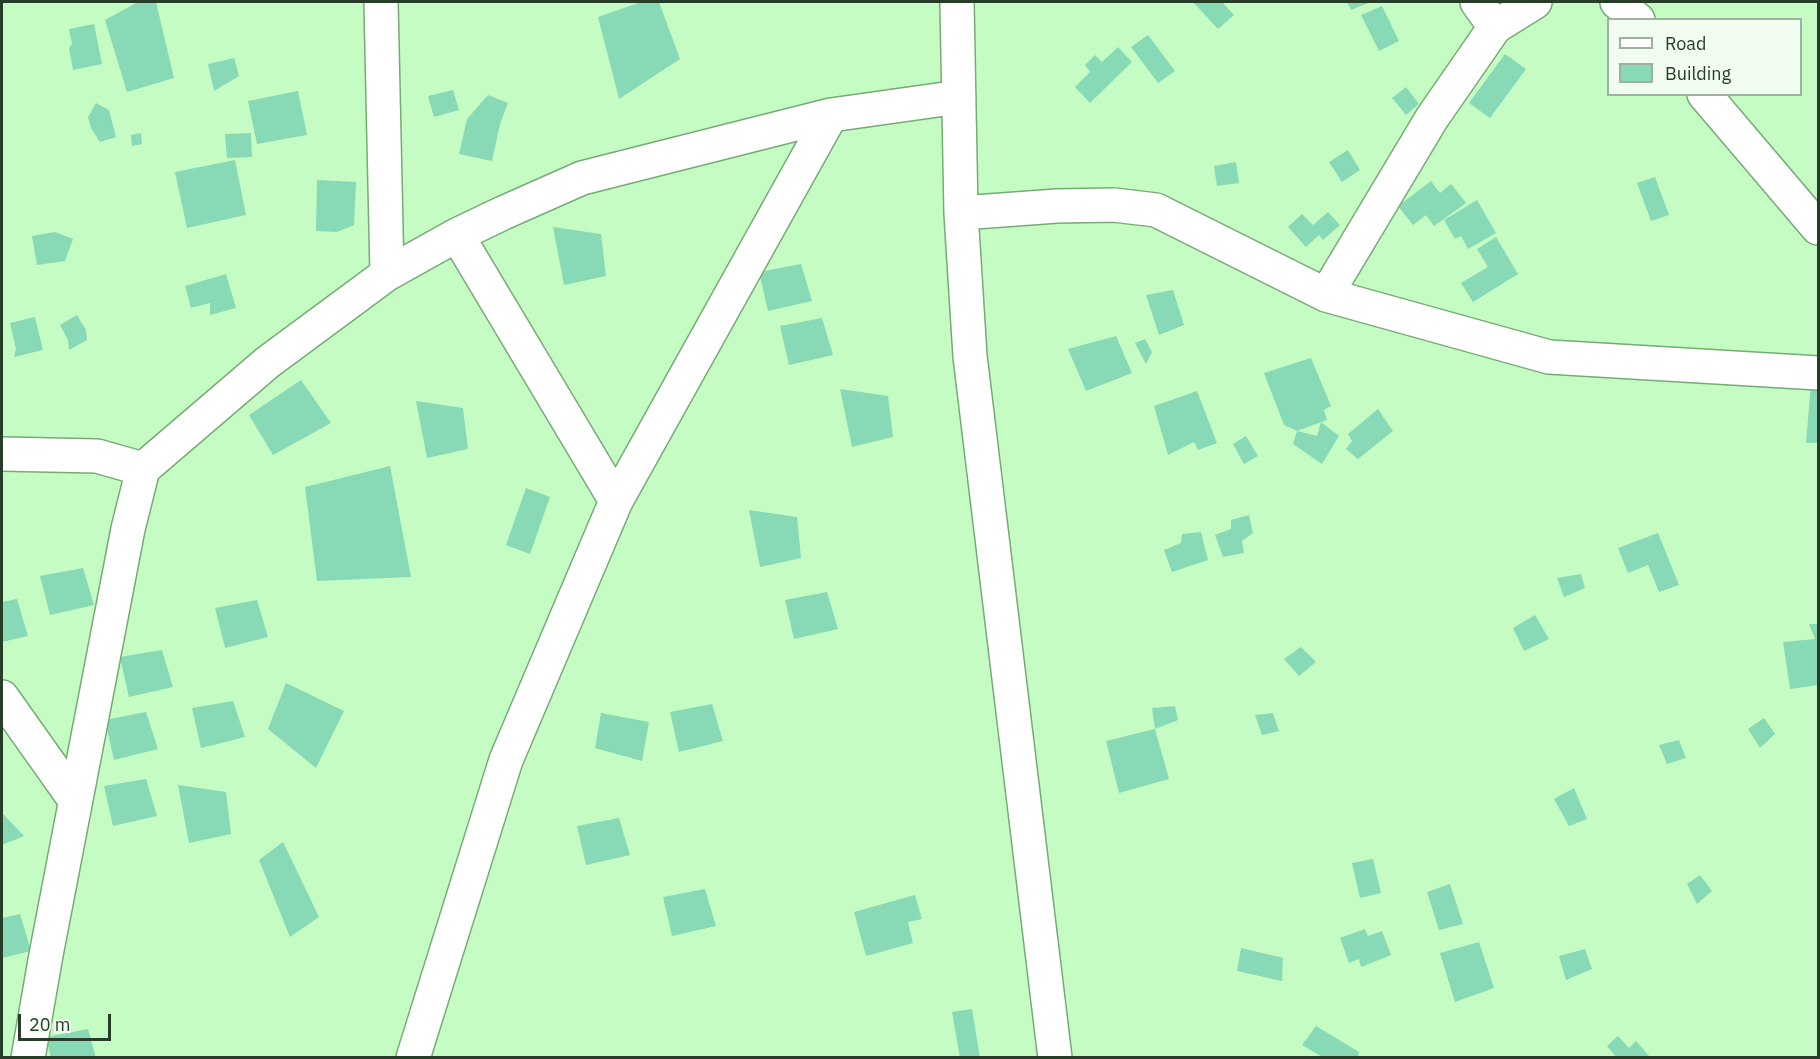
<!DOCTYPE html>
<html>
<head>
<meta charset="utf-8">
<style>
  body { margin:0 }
  #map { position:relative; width:1820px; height:1059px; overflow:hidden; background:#c5fcc3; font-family:"IBM Plex Sans",sans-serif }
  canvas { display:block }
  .frame { position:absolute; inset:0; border:3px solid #273d27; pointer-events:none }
  .legend { position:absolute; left:1607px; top:18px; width:195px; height:78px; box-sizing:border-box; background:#f1fcf0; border:2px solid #a0b0a0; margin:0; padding:8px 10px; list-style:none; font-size:18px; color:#273d27 }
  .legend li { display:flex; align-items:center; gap:12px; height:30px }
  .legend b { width:30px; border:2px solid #a0b0a0 }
  .scale { position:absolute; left:18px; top:1014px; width:93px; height:27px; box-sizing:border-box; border:3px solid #273d27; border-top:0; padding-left:8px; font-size:18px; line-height:21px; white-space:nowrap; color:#273d27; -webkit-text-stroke:4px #f1fcf0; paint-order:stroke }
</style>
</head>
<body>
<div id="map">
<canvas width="1820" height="1059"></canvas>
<div class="frame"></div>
<ul class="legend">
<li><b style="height:8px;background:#fff"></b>Road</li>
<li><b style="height:16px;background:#88d9b5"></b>Building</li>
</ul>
<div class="scale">20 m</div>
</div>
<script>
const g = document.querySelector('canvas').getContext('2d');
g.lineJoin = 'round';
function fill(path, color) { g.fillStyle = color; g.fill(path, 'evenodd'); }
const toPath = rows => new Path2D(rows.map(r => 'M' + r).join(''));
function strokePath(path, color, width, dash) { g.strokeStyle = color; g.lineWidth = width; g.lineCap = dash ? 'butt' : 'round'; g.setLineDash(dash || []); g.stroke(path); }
fill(toPath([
  [138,2,156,2,174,78,127,92,105,20],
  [641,2,659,2,680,59,619,99,598,17],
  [1193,2,1222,2,1234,15,1218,29],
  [1347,2,1371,2,1351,10],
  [1382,6,1399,41,1379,51,1361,15],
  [94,24,102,64,73,70,69,48,72,44,69,29],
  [1148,35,1175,71,1158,83,1131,47],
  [1118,47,1132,62,1090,103,1075,87,1090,72,1085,65,1095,55,1102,62],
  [1505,54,1526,69,1490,118,1469,103],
  [234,58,239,76,214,91,208,64],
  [1406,87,1419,104,1406,115,1392,98],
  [453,90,459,110,434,117,428,96],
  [298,91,307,135,257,144,248,101],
  [488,95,508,103,500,124,492,161,459,154,467,119],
  [96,103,109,110,116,137,100,142,91,128,88,117],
  [141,133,142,144,132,146,131,135],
  [251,133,252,157,227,158,225,134],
  [1348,150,1360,170,1342,182,1329,162],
  [235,160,246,215,187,228,175,172],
  [1236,162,1239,183,1217,186,1214,166],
  [1655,177,1669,215,1651,221,1637,183],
  [317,180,356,182,354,225,337,232,316,231],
  [1431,181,1440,193,1451,184,1466,203,1434,226,1426,215,1413,225,1398,206],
  [1477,200,1496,233,1468,249,1461,236,1455,239,1444,220],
  [1328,212,1340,225,1323,240,1319,235,1306,247,1288,227,1302,214,1313,225],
  [553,227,601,234,606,276,564,285],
  [55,232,73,239,65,261,37,265,32,236],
  [1496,237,1518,274,1473,302,1461,283,1488,267,1477,249],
  [801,264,812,301,768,311,759,272],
  [226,274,236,308,210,315,210,303,191,308,185,286],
  [1173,290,1184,325,1159,335,1146,295],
  [77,315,86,330,87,340,69,350,68,340,60,325],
  [35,317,43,350,14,357,16,349,10,323],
  [822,318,833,355,789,365,780,326],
  [1116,336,1132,373,1086,391,1068,349],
  [1145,339,1152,352,1146,364,1135,343],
  [1311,358,1331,406,1324,410,1327,420,1297,431,1284,425,1264,373],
  [301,380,331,423,273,455,249,415],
  [1811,384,1818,385,1818,443,1806,443],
  [840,389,888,396,893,437,852,447],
  [1197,391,1217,443,1198,450,1194,442,1168,455,1154,406],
  [416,401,463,408,468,449,427,458],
  [1378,409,1393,431,1358,459,1346,449,1352,441,1348,434],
  [1321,422,1339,436,1322,464,1293,444,1297,431,1317,436],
  [1246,436,1258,456,1244,464,1233,444],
  [390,466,411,577,317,581,305,487],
  [526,488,550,497,530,554,506,545],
  [749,510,797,517,801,558,760,567],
  [1249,515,1253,533,1242,541,1244,553,1223,557,1215,535,1231,529,1231,520],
  [1201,532,1208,560,1172,572,1164,550,1181,543,1182,534],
  [1658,533,1679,585,1659,592,1648,565,1628,573,1618,548],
  [83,568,94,605,50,615,40,576],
  [1581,574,1585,588,1564,597,1557,578],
  [827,592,838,629,794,639,785,600],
  [17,599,28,636,2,642,2,602],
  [257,600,268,637,225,648,215,608],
  [1535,615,1549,639,1524,651,1513,628],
  [1809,624,1818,624,1818,685,1790,689,1783,642,1815,639],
  [1301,647,1316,662,1299,676,1284,659],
  [162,650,173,687,129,697,120,657],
  [286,683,344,711,316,768,268,729],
  [233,701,245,737,201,748,192,708],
  [712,704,723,741,679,752,670,712],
  [1175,706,1178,720,1155,729,1152,708],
  [146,712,158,749,114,760,105,720],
  [601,713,649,722,642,761,595,748],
  [1273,713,1279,731,1262,735,1255,715],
  [1764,718,1775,734,1760,748,1748,729],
  [1155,729,1169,779,1119,793,1106,741],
  [1679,740,1686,758,1667,764,1659,745],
  [146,779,157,816,113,826,104,786],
  [178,785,226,792,231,834,189,843],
  [1574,788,1587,819,1569,826,1554,799],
  [2,813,24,836,2,845],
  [619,818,630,855,586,865,577,826],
  [283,842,319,917,290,937,259,860],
  [1373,859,1381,893,1360,898,1352,863],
  [1700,875,1712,891,1697,904,1687,884],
  [1450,884,1463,924,1439,930,1427,892],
  [705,889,716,926,672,936,663,897],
  [915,895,922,919,908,922,913,943,866,956,854,912],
  [20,914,31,951,2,958,2,918],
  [1365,929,1368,936,1382,931,1391,955,1361,967,1359,959,1349,963,1340,938],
  [1479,942,1494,988,1455,1002,1440,953],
  [1241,948,1283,958,1282,981,1237,971],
  [1585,949,1592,969,1566,980,1559,956],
  [972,1009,980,1058,960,1058,952,1012],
  [1316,1026,1359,1052,1358,1058,1324,1058,1302,1045],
  [88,1029,96,1058,51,1058,46,1037],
  [1618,1036,1629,1048,1636,1041,1651,1058,1617,1058,1607,1046]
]), '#88d9b5');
const minor = toPath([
  [381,2,387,274],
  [957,2,961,213,970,356,1055,1058],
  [1477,2,1495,27],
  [1617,2,1638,20],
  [1704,94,1818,228],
  [961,213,1057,206,1114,205,1156,210,1326,295,1549,357,1818,373],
  [457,235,616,501],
  [1326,295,1432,118,1495,27,1535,2],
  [2,454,97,456,143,469],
  [2,697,75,800],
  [28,1058,46,955,128,529,143,469,268,362,387,274,457,235,503,213,582,178,831,115,959,97],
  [413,1058,506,760,616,501,831,115]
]);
strokePath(minor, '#76ab76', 36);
strokePath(minor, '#fff', 33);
</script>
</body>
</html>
